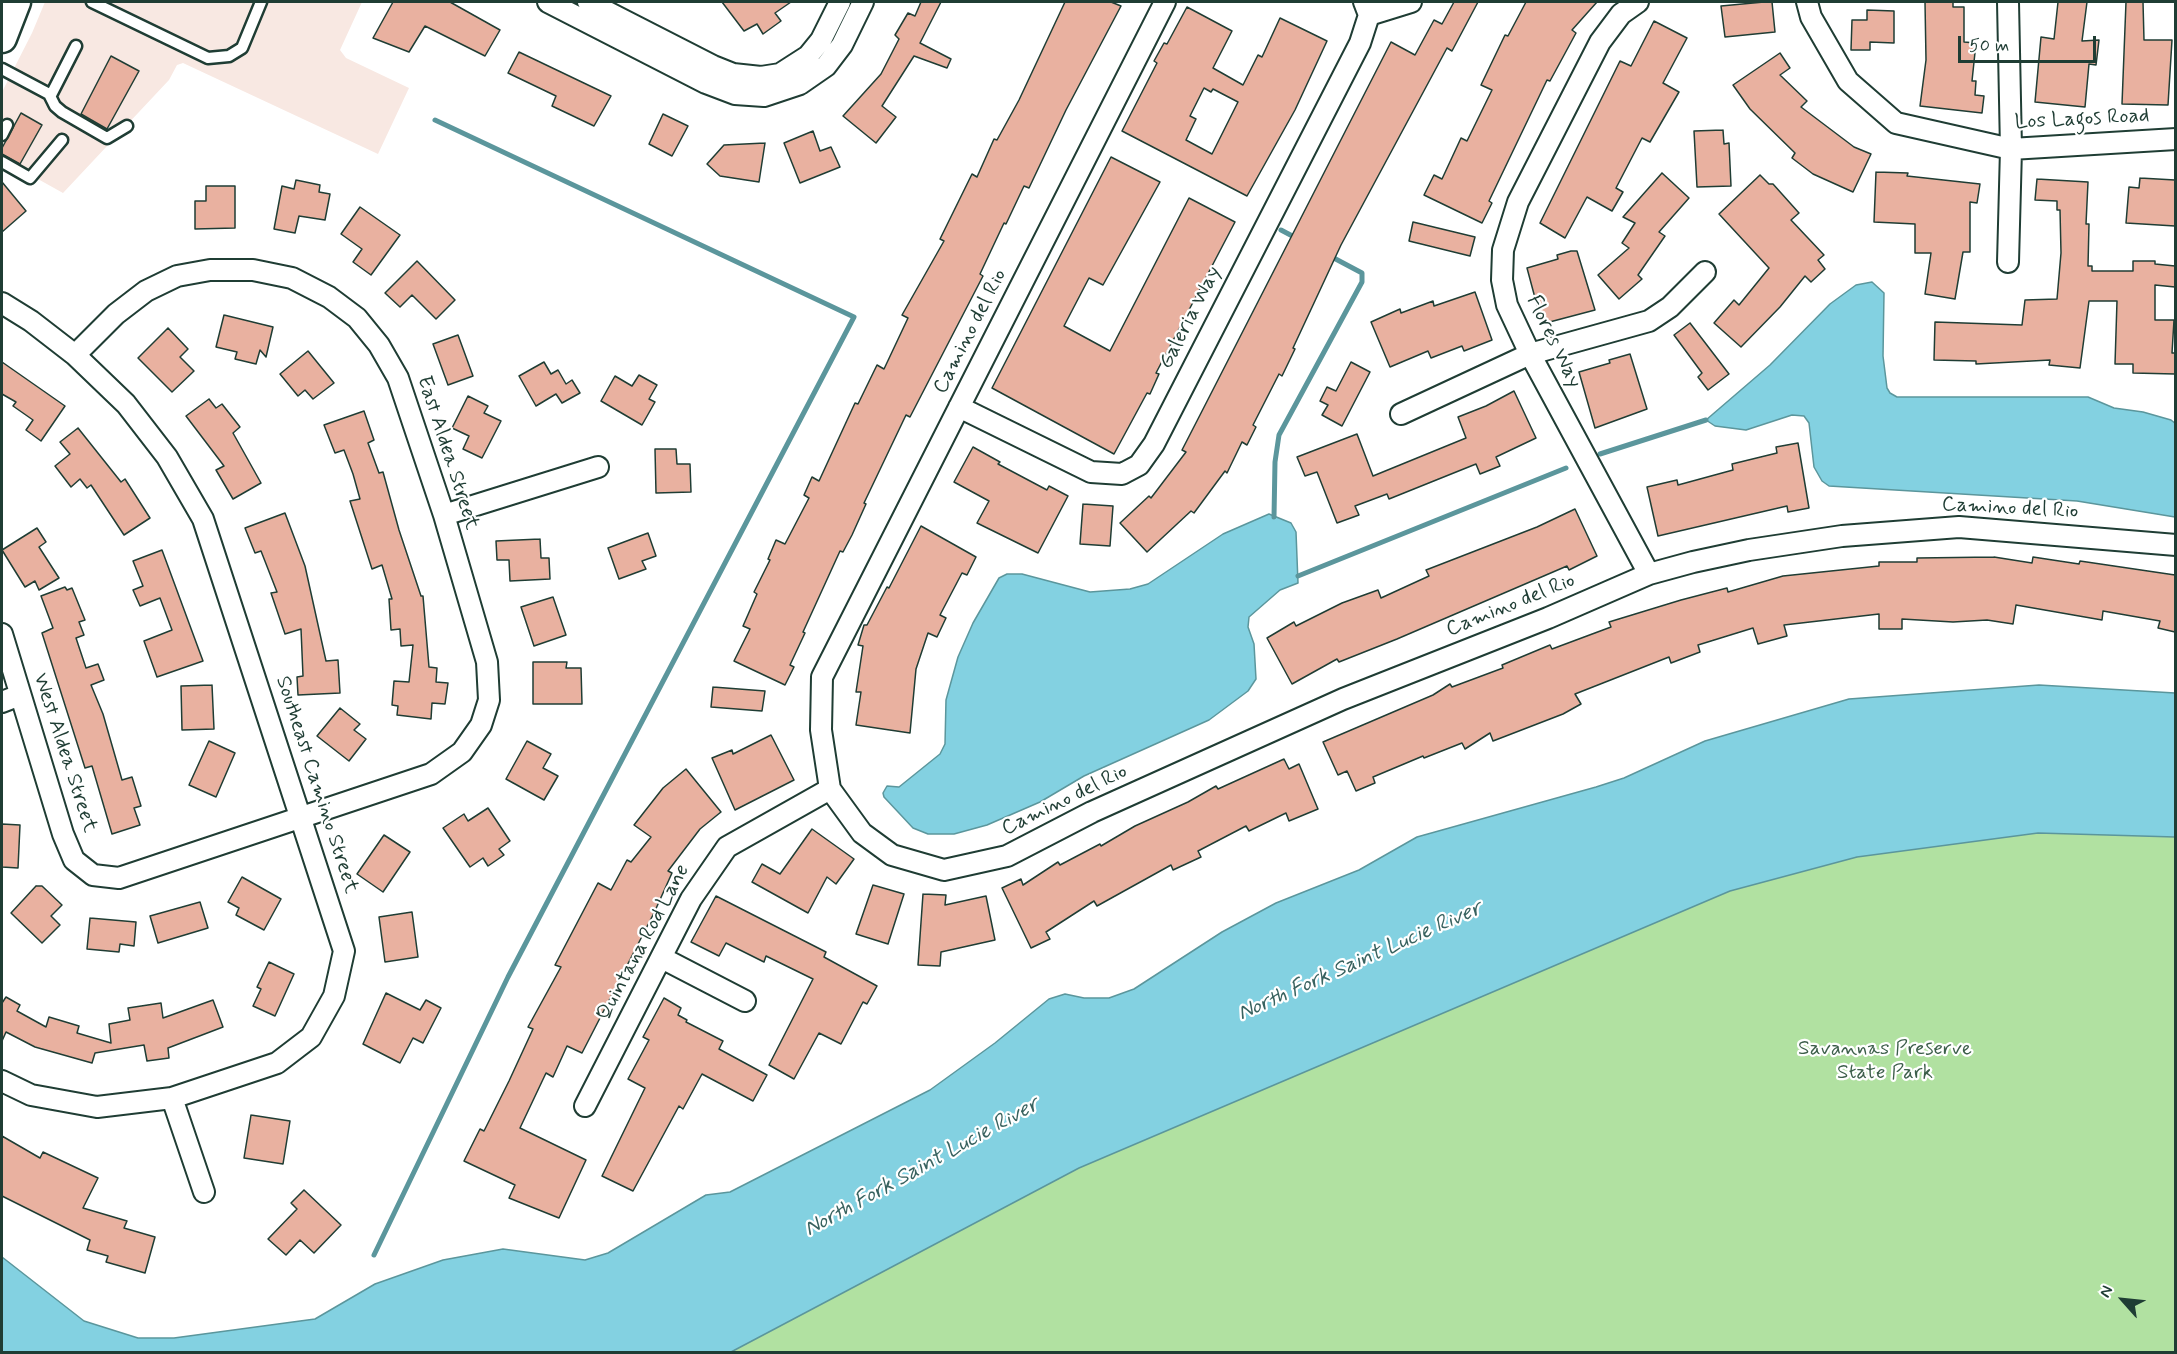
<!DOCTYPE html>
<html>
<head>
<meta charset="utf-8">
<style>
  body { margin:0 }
  #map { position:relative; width:2177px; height:1354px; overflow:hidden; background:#fff; font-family:Mynerve,sans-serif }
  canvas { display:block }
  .frame { position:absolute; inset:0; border:3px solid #1f3d34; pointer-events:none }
  .north { position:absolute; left:2093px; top:1270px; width:60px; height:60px; -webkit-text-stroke:4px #fff; paint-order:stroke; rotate:297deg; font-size:16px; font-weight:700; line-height:24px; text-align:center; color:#1f3d34 }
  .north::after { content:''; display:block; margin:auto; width:21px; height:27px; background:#1f3d34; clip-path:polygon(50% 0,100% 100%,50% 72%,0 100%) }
  .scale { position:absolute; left:1958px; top:36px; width:138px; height:27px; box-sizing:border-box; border:3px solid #1f3d34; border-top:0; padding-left:8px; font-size:18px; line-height:21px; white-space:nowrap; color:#1f3d34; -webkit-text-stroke:4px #fff; paint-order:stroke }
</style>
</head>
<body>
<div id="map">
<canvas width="2177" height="1354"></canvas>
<div class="frame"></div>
<div class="north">N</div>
<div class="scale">50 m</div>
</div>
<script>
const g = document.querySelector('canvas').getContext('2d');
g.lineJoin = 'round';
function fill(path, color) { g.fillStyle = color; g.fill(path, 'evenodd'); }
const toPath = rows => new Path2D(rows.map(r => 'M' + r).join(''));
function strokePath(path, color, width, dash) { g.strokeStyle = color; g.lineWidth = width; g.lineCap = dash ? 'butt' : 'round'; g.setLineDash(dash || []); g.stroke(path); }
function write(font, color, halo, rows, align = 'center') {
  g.font = font + ' Mynerve,sans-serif'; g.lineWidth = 4.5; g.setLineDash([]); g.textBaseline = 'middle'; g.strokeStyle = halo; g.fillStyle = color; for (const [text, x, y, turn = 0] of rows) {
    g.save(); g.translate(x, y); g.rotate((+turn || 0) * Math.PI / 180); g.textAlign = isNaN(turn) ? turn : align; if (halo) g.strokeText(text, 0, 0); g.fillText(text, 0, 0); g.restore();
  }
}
fill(toPath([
  [45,2,362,2,340,50,346,58,409,88,378,154,183,63,177,65,169,80,63,193,2,159,2,92,32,33]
]), '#f8e8e2');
fill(toPath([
  [2175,782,2175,1352,604,1352,1537,903]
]), '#b1e1a1');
const water = toPath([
  [1872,282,1884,293,1883,356,1887,388,1890,393,1897,397,2088,397,2114,408,2143,412,2171,420,2176,424,2175,517,2077,501,1829,486,1822,481,1814,467,1809,423,1804,416,1792,415,1746,430,1715,426,1706,420,1770,365,1830,304,1856,285,1872,282],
  [1269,514,1291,523,1296,532,1298,583,1280,590,1249,617,1248,627,1254,644,1256,679,1248,691,1209,720,1084,776,1040,802,987,825,954,834,928,834,913,828,884,797,883,793,887,786,899,787,940,754,945,744,946,700,958,657,973,623,999,578,1007,574,1022,574,1090,592,1130,589,1148,584,1223,534,1269,514],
  [2039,685,2175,693,2175,837,2038,833,1857,857,1730,891,1079,1168,731,1352,2,1352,2,1257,84,1321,138,1338,174,1338,315,1319,375,1284,443,1260,503,1249,585,1260,608,1253,706,1195,730,1192,930,1090,995,1043,1049,999,1065,994,1084,998,1109,998,1134,989,1222,932,1276,903,1359,870,1417,837,1596,787,1624,778,1705,741,1849,699,2039,685]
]);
fill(water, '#83d1e1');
strokePath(water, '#5b969c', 1.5);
strokePath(toPath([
  [1281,230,1298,239],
  [1600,454,1706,420],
  [1274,517,1275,462,1279,435,1362,282,1362,273,1330,256],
  [1298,576,1566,468],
  [374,1255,508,977,854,317,435,120]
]), '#5b969c', 5);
const building = toPath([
  [393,2,450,2,500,30,485,56,425,26,409,52,373,38,393,2],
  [722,2,791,2,775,13,781,21,763,34,757,24,744,31,722,2],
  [921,2,941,2,920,43,951,59,947,68,914,56,882,106,896,117,876,143,843,116,881,74,899,39,895,35,908,13,915,16,921,2],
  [1065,2,1111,2,1121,6,1066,110,1029,188,1024,186,1006,224,1004,223,980,274,983,276,910,417,906,415,864,503,866,504,852,535,843,552,840,551,803,632,805,633,790,665,794,667,785,685,734,661,750,629,743,626,757,594,754,592,770,560,768,559,776,540,785,544,809,498,804,495,812,477,819,481,855,403,858,404,877,365,884,369,908,318,902,315,944,241,940,239,972,174,977,177,994,139,997,140,1019,100,1065,2],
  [1454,2,1478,2,1452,51,1447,48,1341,245,1293,348,1295,349,1282,376,1279,374,1253,425,1256,427,1247,445,1242,442,1227,473,1225,471,1194,513,1191,511,1147,552,1120,523,1149,496,1151,498,1186,452,1182,450,1200,415,1391,42,1415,55,1434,20,1442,24,1454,2],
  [1526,2,1597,2,1572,30,1576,33,1550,81,1547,80,1489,201,1492,203,1482,223,1424,195,1434,175,1442,179,1461,138,1467,141,1492,90,1481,85,1505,35,1508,36,1526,2],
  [1764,2,1772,2,1775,32,1725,37,1721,6,1764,2],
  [1925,2,1953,2,1953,7,1964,7,1964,42,1976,43,1972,81,1976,81,1975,95,1984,96,1982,113,1920,106,1926,60,1925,2],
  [2058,2,2087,2,2082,41,2099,40,2096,65,2089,64,2085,107,2035,102,2041,37,2054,39,2058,2],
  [2126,2,2143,2,2144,40,2172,40,2168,105,2122,104,2126,2],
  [1187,7,1232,31,1213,68,1243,85,1258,55,1262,57,1280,18,1327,41,1295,110,1247,196,1122,131,1157,63,1154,61,1164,43,1167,44,1187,7],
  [1204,88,1211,92,1213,89,1238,102,1212,154,1186,140,1196,119,1190,116,1204,88],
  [1867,10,1894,11,1894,43,1870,42,1870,50,1851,50,1852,20,1867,20,1867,10],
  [1654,21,1687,38,1663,83,1679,92,1650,142,1642,138,1616,188,1623,192,1612,211,1587,197,1565,238,1540,223,1620,61,1631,66,1654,21],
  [519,52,611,96,594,126,552,106,556,96,508,73,519,52],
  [1780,53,1790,68,1780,75,1807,101,1801,107,1854,147,1871,154,1853,192,1813,174,1792,158,1795,153,1750,109,1733,85,1780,53],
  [111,56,139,71,107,129,81,114,111,56],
  [21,113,42,125,20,164,2,154,2,148,21,113],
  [663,114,688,126,672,156,649,144,663,114],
  [1723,130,1724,144,1729,143,1731,186,1697,187,1694,131,1723,130],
  [813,131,820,151,831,147,840,167,800,183,784,143,813,131],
  [765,143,759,182,720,176,707,164,724,145,765,143],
  [1111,157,1160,182,1103,285,1089,278,1064,326,1110,351,1189,198,1235,222,1156,373,1159,374,1150,394,1147,393,1114,454,992,388,1111,157],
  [1876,172,1908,173,1907,176,1980,184,1977,203,1970,202,1970,252,1963,252,1955,299,1925,294,1931,253,1915,253,1915,224,1874,222,1876,172],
  [1662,173,1689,198,1659,232,1665,236,1638,275,1642,279,1619,299,1598,275,1629,248,1622,243,1635,223,1623,217,1662,173],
  [1760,175,1769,184,1773,184,1799,213,1791,220,1824,255,1818,260,1825,269,1811,282,1805,276,1780,307,1741,347,1714,323,1734,300,1739,305,1769,268,1719,214,1760,175],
  [2140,178,2175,180,2175,226,2126,223,2129,187,2139,188,2140,178],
  [2037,179,2088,182,2086,224,2089,224,2088,266,2092,266,2092,271,2133,271,2133,261,2155,261,2155,264,2175,266,2175,287,2155,285,2155,320,2174,320,2172,353,2175,353,2175,374,2133,373,2133,364,2115,364,2117,301,2089,301,2080,368,2049,365,2050,360,1976,364,1976,361,1934,360,1935,322,2022,325,2025,300,2057,299,2061,253,2060,210,2057,210,2057,201,2035,200,2037,179],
  [296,180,320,185,319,192,330,194,325,220,299,216,295,233,274,229,282,186,294,189,296,180],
  [2,182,26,211,2,232,2,182],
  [206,186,235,186,235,228,195,229,195,201,206,201,206,186],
  [360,207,400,235,371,275,353,262,362,249,341,234,360,207],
  [1413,222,1475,237,1470,256,1409,241,1413,222],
  [1571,251,1577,251,1595,310,1542,324,1527,268,1558,259,1557,255,1571,251],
  [417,261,455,300,436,319,412,295,400,307,385,293,417,261],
  [1475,292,1492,340,1464,351,1462,346,1431,358,1428,351,1390,367,1371,322,1400,309,1401,313,1433,301,1434,306,1475,292],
  [224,315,273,327,266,357,260,350,256,364,235,359,237,352,216,347,224,315],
  [1690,323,1729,374,1708,390,1698,377,1702,373,1674,335,1690,323],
  [168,328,188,349,180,357,194,371,172,392,138,358,168,328],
  [458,335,473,376,448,385,433,344,458,335],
  [308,351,334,383,313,399,305,390,298,396,280,374,308,351],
  [1630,354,1647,409,1595,428,1579,372,1610,363,1609,360,1630,354],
  [2,362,65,406,41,441,26,430,33,420,13,406,16,402,2,394,2,362],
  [544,362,551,374,558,370,566,384,572,380,580,393,562,403,556,394,536,406,519,376,544,362],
  [1351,362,1370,372,1342,426,1322,415,1328,405,1320,401,1327,387,1336,391,1351,362],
  [639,375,657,385,649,399,655,402,642,425,601,401,615,376,632,386,639,375],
  [1514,391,1536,438,1496,457,1500,466,1480,474,1476,464,1389,499,1387,494,1355,506,1359,515,1337,523,1317,472,1305,476,1297,457,1357,434,1373,476,1466,438,1458,417,1486,406,1514,391],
  [468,396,488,406,484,413,501,421,482,458,463,449,469,436,452,428,468,396],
  [209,399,216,408,222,404,240,427,233,433,261,483,233,499,216,470,224,466,186,416,209,399],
  [364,411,374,440,368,443,379,473,383,472,399,530,421,596,423,596,429,667,437,668,436,682,448,683,445,704,432,703,431,719,397,715,398,706,392,705,394,681,409,682,413,645,401,646,400,629,391,630,389,599,392,599,382,565,372,569,350,501,360,499,353,474,344,450,335,453,324,425,364,411],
  [78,428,121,482,125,479,150,518,124,535,91,485,87,488,80,479,71,487,55,466,70,454,60,442,78,428],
  [1798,443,1809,508,1788,512,1787,506,1658,536,1647,487,1677,480,1678,485,1733,470,1732,464,1777,453,1776,447,1798,443],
  [973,447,1000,462,998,464,1047,490,1049,486,1068,496,1038,553,977,523,989,501,954,482,973,447],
  [655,449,676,449,677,464,690,464,691,492,656,493,655,449],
  [1083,504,1113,506,1110,546,1080,544,1083,504],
  [1575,509,1597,556,1569,570,1567,566,1397,639,1339,662,1337,659,1292,684,1267,638,1294,622,1296,626,1342,603,1378,590,1381,598,1429,576,1426,570,1537,527,1575,509],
  [285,513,305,566,326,661,338,660,340,693,298,695,297,677,303,676,301,629,285,634,271,593,277,592,261,551,255,553,245,528,285,513],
  [921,526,976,557,967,575,962,573,940,615,946,618,937,637,928,633,916,669,910,733,856,725,861,692,856,692,863,646,858,645,864,625,867,625,887,587,889,588,921,526],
  [37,528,46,542,39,547,59,578,39,590,35,581,25,587,2,550,37,528],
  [648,533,656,556,642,561,646,569,619,579,608,548,648,533],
  [540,539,541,558,549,558,550,579,510,581,509,560,497,560,496,541,540,539],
  [162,550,203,661,157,677,144,641,172,630,160,598,140,606,133,590,143,586,133,561,162,550],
  [1994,557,2032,563,2033,557,2079,564,2080,561,2175,575,2175,632,2158,628,2160,621,2103,611,2102,620,2016,605,2013,624,1987,620,1953,622,1902,619,1902,629,1879,629,1879,614,1784,625,1787,636,1758,644,1753,628,1698,645,1700,652,1671,663,1669,657,1575,694,1581,704,1563,714,1493,741,1490,733,1465,749,1462,743,1424,758,1423,756,1373,777,1375,783,1356,791,1347,771,1338,775,1323,742,1433,695,1450,684,1452,687,1503,668,1502,665,1550,645,1552,649,1611,627,1609,622,1681,600,1727,588,1728,592,1783,576,1879,566,1879,562,1917,562,1917,558,1994,557],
  [65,587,67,590,72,588,85,620,79,622,84,635,76,638,86,668,98,664,104,680,91,685,103,714,122,780,132,777,141,806,134,808,140,825,112,834,92,766,85,768,42,633,53,628,41,596,65,587],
  [553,597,566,635,534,646,521,607,553,597],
  [533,662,567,662,566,668,581,668,582,704,533,704,533,662],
  [212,685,214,729,182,730,181,686,212,685],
  [713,687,765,691,762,711,711,707,713,687],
  [340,708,360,724,354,730,366,739,349,761,317,736,340,708],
  [771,735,794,780,735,810,712,758,732,750,733,754,771,735],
  [209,741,235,753,216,797,189,785,209,741],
  [527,741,551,754,543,768,558,776,544,800,506,779,527,741],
  [1284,759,1289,769,1299,764,1318,809,1289,821,1286,813,1249,831,1246,826,1198,851,1201,857,1173,870,1171,865,1097,906,1094,901,1046,932,1050,939,1031,948,1002,888,1021,879,1023,885,1058,862,1060,865,1100,844,1101,846,1135,826,1188,802,1216,786,1218,789,1284,759],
  [686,769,721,812,700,829,668,871,672,873,654,913,582,1053,567,1046,553,1077,546,1073,520,1128,586,1160,559,1218,509,1198,515,1185,464,1161,480,1129,484,1131,509,1081,533,1029,528,1027,561,967,555,965,598,883,611,890,627,860,631,862,651,837,634,825,663,788,686,769],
  [488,808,510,841,499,849,504,855,488,866,483,858,470,867,443,828,464,814,468,821,488,808],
  [2,824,20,825,18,868,2,867,2,824],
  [812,829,854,859,836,884,827,877,808,913,752,882,762,864,780,874,812,829],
  [384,835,410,852,383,892,357,874,384,835],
  [242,877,281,899,264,930,236,915,239,908,228,902,242,877],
  [873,885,904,894,888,944,856,934,873,885],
  [36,886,42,886,62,905,51,916,60,925,42,943,11,913,36,886],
  [923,894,946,895,945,905,986,896,995,940,941,952,940,966,918,965,923,894],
  [716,896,826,952,824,957,877,986,867,1004,863,1002,841,1044,819,1033,794,1079,769,1065,813,979,766,956,764,962,726,943,719,956,691,942,716,896],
  [200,902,208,928,158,943,150,916,200,902],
  [412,912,418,957,385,962,379,917,412,912],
  [90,918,136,922,134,946,120,944,119,952,87,949,90,918],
  [269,962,294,974,275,1016,253,1006,261,989,257,987,269,962],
  [386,993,420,1010,426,1000,441,1008,423,1043,413,1038,400,1063,363,1044,386,993],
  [6,997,20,1005,17,1011,46,1027,49,1017,79,1026,77,1033,111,1043,109,1024,130,1020,128,1008,161,1003,163,1018,213,1000,223,1027,168,1048,169,1058,147,1061,144,1045,95,1053,92,1063,35,1047,6,1032,2,1041,2,1003,6,997],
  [664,998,681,1008,678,1015,687,1020,686,1022,723,1041,719,1049,767,1075,753,1101,702,1074,683,1109,679,1106,633,1191,602,1176,645,1088,628,1079,649,1040,643,1037,664,998],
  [251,1115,290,1121,283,1164,244,1158,251,1115],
  [2,1136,40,1158,43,1152,98,1178,83,1208,127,1221,124,1228,155,1237,145,1273,106,1262,108,1256,87,1250,90,1240,2,1196,2,1136],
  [304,1190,341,1225,314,1253,300,1240,286,1255,268,1239,297,1209,291,1203,304,1190]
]);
fill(building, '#e9b1a0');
strokePath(building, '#1f3d34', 1.5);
const lane = toPath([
  [92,2,208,58,229,56,242,48,261,2],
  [2,69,51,95,76,46],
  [49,94,55,106,62,112,107,138,127,126],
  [2,135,7,125],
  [2,162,30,178,62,140]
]);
const street = toPath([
  [548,2,706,83,735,94,764,96,800,84,826,66,842,45,863,2],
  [588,2,713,66,733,74,761,77,780,74,808,56,821,40,840,2],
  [1165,2,822,677,821,730,830,789,862,833,892,855,944,870,1007,856,1092,812,1343,699,1548,618,1649,574,1693,562,1749,550,1842,536,1959,527,2176,545],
  [1638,2,1621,14,1600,42,1518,202,1503,250,1502,280,1507,305,1530,354,1649,574],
  [1807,2,1811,17,1848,81,1896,123,2011,149,2176,139],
  [1369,15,1411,2],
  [2008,262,2011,149,2008,2],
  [2,303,31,321,75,355,126,404,167,457,203,519,344,951,334,996,311,1037,277,1063,172,1098,97,1107,31,1095,2,1081],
  [959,407,1091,472,1122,474,1139,465,1154,444,1360,43,1369,15,1364,2],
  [1401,414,1530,354,1649,321,1670,307,1705,272],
  [444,515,598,467],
  [2,634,63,834,74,860,93,875,119,878,431,774,462,752,481,725,489,700,487,662,444,515,398,378,379,345,357,318,329,297,292,278,253,270,210,270,177,276,146,291,116,314,75,355],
  [2,702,20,695],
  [662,958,745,1001],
  [172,1098,204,1192],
  [585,1106,691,899,727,847,830,789]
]);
const secondary = toPath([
  [2,38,16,2]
]);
strokePath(lane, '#1f3d34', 15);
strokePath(street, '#1f3d34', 24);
strokePath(secondary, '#1f3d34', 33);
strokePath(lane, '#fff', 10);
strokePath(street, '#fff', 20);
strokePath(secondary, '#fff', 28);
write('21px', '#1f3d34', '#fff', [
  ["Los Lagos Road",2082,120,-3],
  ["Galeria Way",1191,318,-63],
  ["Camino del Rio",971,332,-63],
  ["Flores Way",1553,342,64],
  ["East Aldea Street",447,453,72],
  ["Camino del Rio",2010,509,3],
  ["Camino del Rio",1511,606,-22],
  ["West Aldea Street",64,753,72],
  ["Southeast Camino Street",316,785,72],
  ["Camino del Rio",1065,801,-26],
  ["Quintana Rod Lane",644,943,-62]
]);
write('21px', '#3c5e4a', '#fff', [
  ["Savannas Preserve",1885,1050],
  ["State Park",1885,1074]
]);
write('italic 22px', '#38625f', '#fff', [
  ["North Fork Saint Lucie River",1360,962,-24],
  ["North Fork Saint Lucie River",922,1168,-29]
]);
</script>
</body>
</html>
